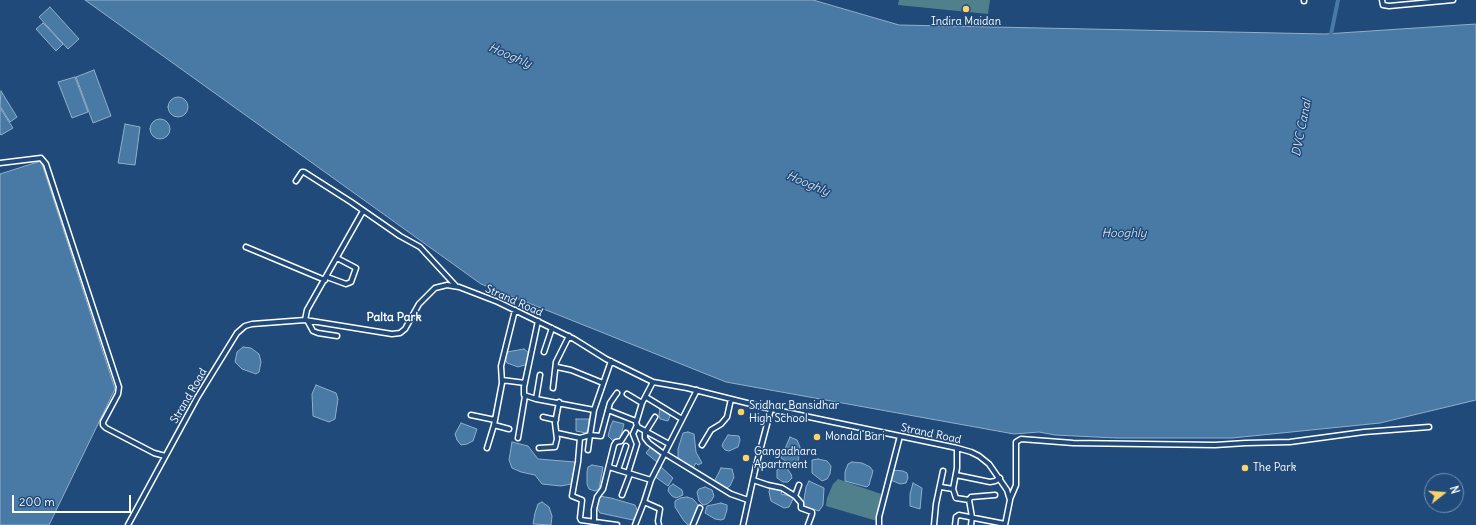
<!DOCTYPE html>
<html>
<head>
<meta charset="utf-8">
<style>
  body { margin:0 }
  #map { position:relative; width:1476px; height:525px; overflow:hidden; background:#1f4a7a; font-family:Delius,sans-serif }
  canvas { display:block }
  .north { position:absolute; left:1424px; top:473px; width:40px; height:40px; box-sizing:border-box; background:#1f4a7a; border:1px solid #7992af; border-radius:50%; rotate:73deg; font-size:11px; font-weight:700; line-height:16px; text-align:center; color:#fff }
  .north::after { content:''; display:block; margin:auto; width:14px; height:18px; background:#ffd166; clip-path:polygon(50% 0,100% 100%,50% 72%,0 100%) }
  .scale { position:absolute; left:12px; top:495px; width:119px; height:18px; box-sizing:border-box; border:2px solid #fff; border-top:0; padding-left:5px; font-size:12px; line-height:14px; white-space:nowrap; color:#fff; -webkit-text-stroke:3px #1f4a7a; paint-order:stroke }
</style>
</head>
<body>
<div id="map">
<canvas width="1476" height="525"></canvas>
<div class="north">N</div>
<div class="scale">200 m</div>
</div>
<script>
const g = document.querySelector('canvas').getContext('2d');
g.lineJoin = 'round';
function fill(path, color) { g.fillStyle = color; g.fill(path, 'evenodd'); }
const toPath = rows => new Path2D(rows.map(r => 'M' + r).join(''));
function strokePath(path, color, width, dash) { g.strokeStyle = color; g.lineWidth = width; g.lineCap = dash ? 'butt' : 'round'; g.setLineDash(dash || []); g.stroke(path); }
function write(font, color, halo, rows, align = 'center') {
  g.font = font + ' Delius,sans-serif'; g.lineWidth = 3; g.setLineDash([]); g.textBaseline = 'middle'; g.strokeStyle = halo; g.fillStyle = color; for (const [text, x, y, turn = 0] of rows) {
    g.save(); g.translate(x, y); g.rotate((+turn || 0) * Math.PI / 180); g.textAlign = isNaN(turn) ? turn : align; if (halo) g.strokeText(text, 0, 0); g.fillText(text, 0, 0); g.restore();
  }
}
fill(toPath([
  [899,0,990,0,988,14,898,5],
  [838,479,881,494,877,521,826,506,827,498,833,484]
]), '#50808b');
const water = toPath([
  [85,0,813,0,899,25,1325,34,1476,24,1476,400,1380,423,1232,438,1116,438,1055,435,1039,432,1014,434,726,382,481,284,85,0],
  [50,7,79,39,68,49,39,17,50,7],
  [43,23,63,44,56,51,36,29,43,23],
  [94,70,111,116,93,123,76,77,94,70],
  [75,77,88,112,72,118,58,82,75,77],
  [1,91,17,117,10,122,0,106,1,91],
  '168 107a10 10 0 1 1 20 0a10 10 0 1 1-20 0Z',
  [0,108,13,128,1,135,0,134,0,108],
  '150 129a10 10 0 1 1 20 0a10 10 0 1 1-20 0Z',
  [125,124,140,127,135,165,118,163,125,124],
  [41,161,115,389,49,525,0,525,0,174,41,161],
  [243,347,251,348,259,354,261,362,259,372,256,374,242,369,235,362,237,352,243,347],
  [524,349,529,353,529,360,525,365,518,367,507,363,505,358,507,352,524,349],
  [316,385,336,393,338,399,335,419,329,422,313,416,312,394,316,385],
  [660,408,668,409,670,416,668,421,660,419,659,415,660,408],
  [576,419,589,419,589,428,586,433,576,431,576,419],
  [613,421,624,424,620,439,616,441,613,441,608,436,611,425,613,421],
  [461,423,477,429,473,441,467,444,461,445,457,440,455,434,461,423],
  [688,432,694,434,696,452,702,463,698,465,696,463,693,468,678,459,678,449,683,433,688,432],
  [728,435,739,436,740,440,738,447,729,451,725,450,722,446,723,443,728,435],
  [790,437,797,440,800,447,798,463,793,466,781,458,790,437],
  [512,442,528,446,538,459,575,462,575,465,571,484,561,486,542,484,535,475,521,472,512,468,509,460,512,442],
  [652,445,662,454,657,462,646,453,652,445],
  [818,459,827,461,831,466,830,474,827,479,822,481,812,473,812,460,818,459],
  [852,462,862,463,870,467,873,471,869,485,867,487,845,481,845,472,848,464,852,462],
  [592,465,603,467,599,489,595,491,589,489,587,484,587,472,588,467,592,465],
  [660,466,673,478,668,486,654,476,660,466],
  [782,467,786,467,791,474,792,478,788,482,783,482,777,478,777,470,782,467],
  [721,468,732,469,734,477,730,486,725,489,714,482,721,468],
  [893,470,903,471,907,473,908,478,906,483,900,484,891,480,893,470],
  [809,481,824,488,823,505,819,511,803,506,806,487,809,481],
  [913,483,922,488,920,509,910,506,910,494,913,483],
  [673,484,682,490,683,495,676,498,672,496,668,491,669,487,673,484],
  [705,487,712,490,714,496,711,501,707,504,703,505,699,501,697,492,699,489,705,487],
  [770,487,783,488,781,494,794,497,789,507,784,508,771,501,769,492,770,487],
  [599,496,611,498,635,505,638,512,633,520,600,513,597,508,599,496],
  [687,497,693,499,699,506,693,524,690,525,688,525,684,521,675,507,675,501,680,498,687,497],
  [542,502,549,507,552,516,551,525,533,524,535,513,538,504,542,502],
  [721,503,727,505,727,510,724,519,721,520,715,519,705,513,707,506,721,503]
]);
fill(water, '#4979a5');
strokePath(water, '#92afc9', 1);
strokePath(toPath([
  [1330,39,1338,0]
]), '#4979a5', 4);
const minor = toPath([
  [1382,0,1383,5,1389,6,1453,0],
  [1304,1,1304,0],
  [0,163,41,158,46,164,119,387,118,394,103,422,103,425,106,428,154,453,165,456],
  [296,181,302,172,304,172,351,202,400,236,420,247,456,286],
  [246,247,325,280],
  [327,277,346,284,351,282,356,268,337,258],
  [305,320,307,310,363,211],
  [307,320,313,331,318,333,337,336],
  [538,321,524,387,524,395,536,399,594,410],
  [544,352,552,328],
  [611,361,594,410,590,435,580,438,578,462,572,496,582,500,580,518,581,520,617,525],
  [557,367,571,370,603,383],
  [502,380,525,383],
  [653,382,642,403,636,423,638,427,669,444],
  [553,388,556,362,569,336],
  [627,394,642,403],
  [646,397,682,419],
  [536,399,540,375],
  [608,410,636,421],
  [471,415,495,420],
  [543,417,556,420],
  [655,417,645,433,645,438,649,443,664,454],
  [494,425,509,429],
  [557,433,580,438],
  [518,438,525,396],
  [702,445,711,430,721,424,727,417,731,399],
  [487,448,494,425,502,383,501,366,515,310],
  [539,448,555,447,557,439,555,423,559,402],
  [588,450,590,435,601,436,610,403,617,393],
  [664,453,731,494,748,500],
  [609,467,651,480],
  [618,470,626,446],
  [628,473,637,444,633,434,637,425],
  [956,475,990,482,995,481,1000,478],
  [753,480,768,485,782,488,795,496,801,503,801,508,812,512,812,514,808,525],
  [941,487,953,489,957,468,957,448],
  [953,489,956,498,969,500,972,517,971,525],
  [622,495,630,474],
  [795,496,799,485],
  [1010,499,1016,485,1016,442,1021,439,1073,443,1215,445,1246,443,1290,442,1364,432,1429,427],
  [969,500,971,497,995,495],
  [644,502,660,509,658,521,659,525],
  [594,522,594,509,597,497,603,489,614,445,616,442,621,441,626,433],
  [128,525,197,398,237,333,245,326,252,324,305,320,392,334,400,333,405,329,419,304,435,288,447,285,459,287,498,302,574,339,606,359,653,382,687,388,771,409,957,448,971,452,979,456,989,464,1007,490,1010,500,1005,525],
  [635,525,644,502,651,480,697,390],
  [693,525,700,508],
  [743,525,756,466,771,409],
  [879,525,879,517,900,436],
  [934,525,936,504,943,471],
  [955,525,956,517,959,515,1005,524]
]);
strokePath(minor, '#fff', 7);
strokePath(minor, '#1f4a7a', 4);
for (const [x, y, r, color] of [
  [966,9,4,"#ffd166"],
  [741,412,4,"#ffd166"],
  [817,437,4,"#ffd166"],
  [746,458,4,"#ffd166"],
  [1245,468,4,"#ffd166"]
]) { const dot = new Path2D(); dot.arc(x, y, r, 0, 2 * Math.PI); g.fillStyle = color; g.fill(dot); strokePath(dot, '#1f4a7a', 1.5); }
write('11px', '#fff', '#1f4a7a', [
  ["Indira Maidan",966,22,"center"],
  ["Sridhar Bansidhar",749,406],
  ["High School",749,419],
  ["Mondal Bari",825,437],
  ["Gangadhara",754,452],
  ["Apartment",754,465],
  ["The Park",1253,468]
], 'left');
write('11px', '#fff', '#1f4a7a', [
  ["Strand Road",514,301,24],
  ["Strand Road",189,396,-60],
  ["Strand Road",931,434,12]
]);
write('italic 12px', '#d2dee8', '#1f4a7a', [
  ["Hooghly",510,56,23],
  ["DVC Canal",1302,128,-79],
  ["Hooghly",808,184,23],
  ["Hooghly",1124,234]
]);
write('bold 12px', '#fff', '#1f4a7a', [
  ["Palta Park",394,318]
]);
</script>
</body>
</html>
